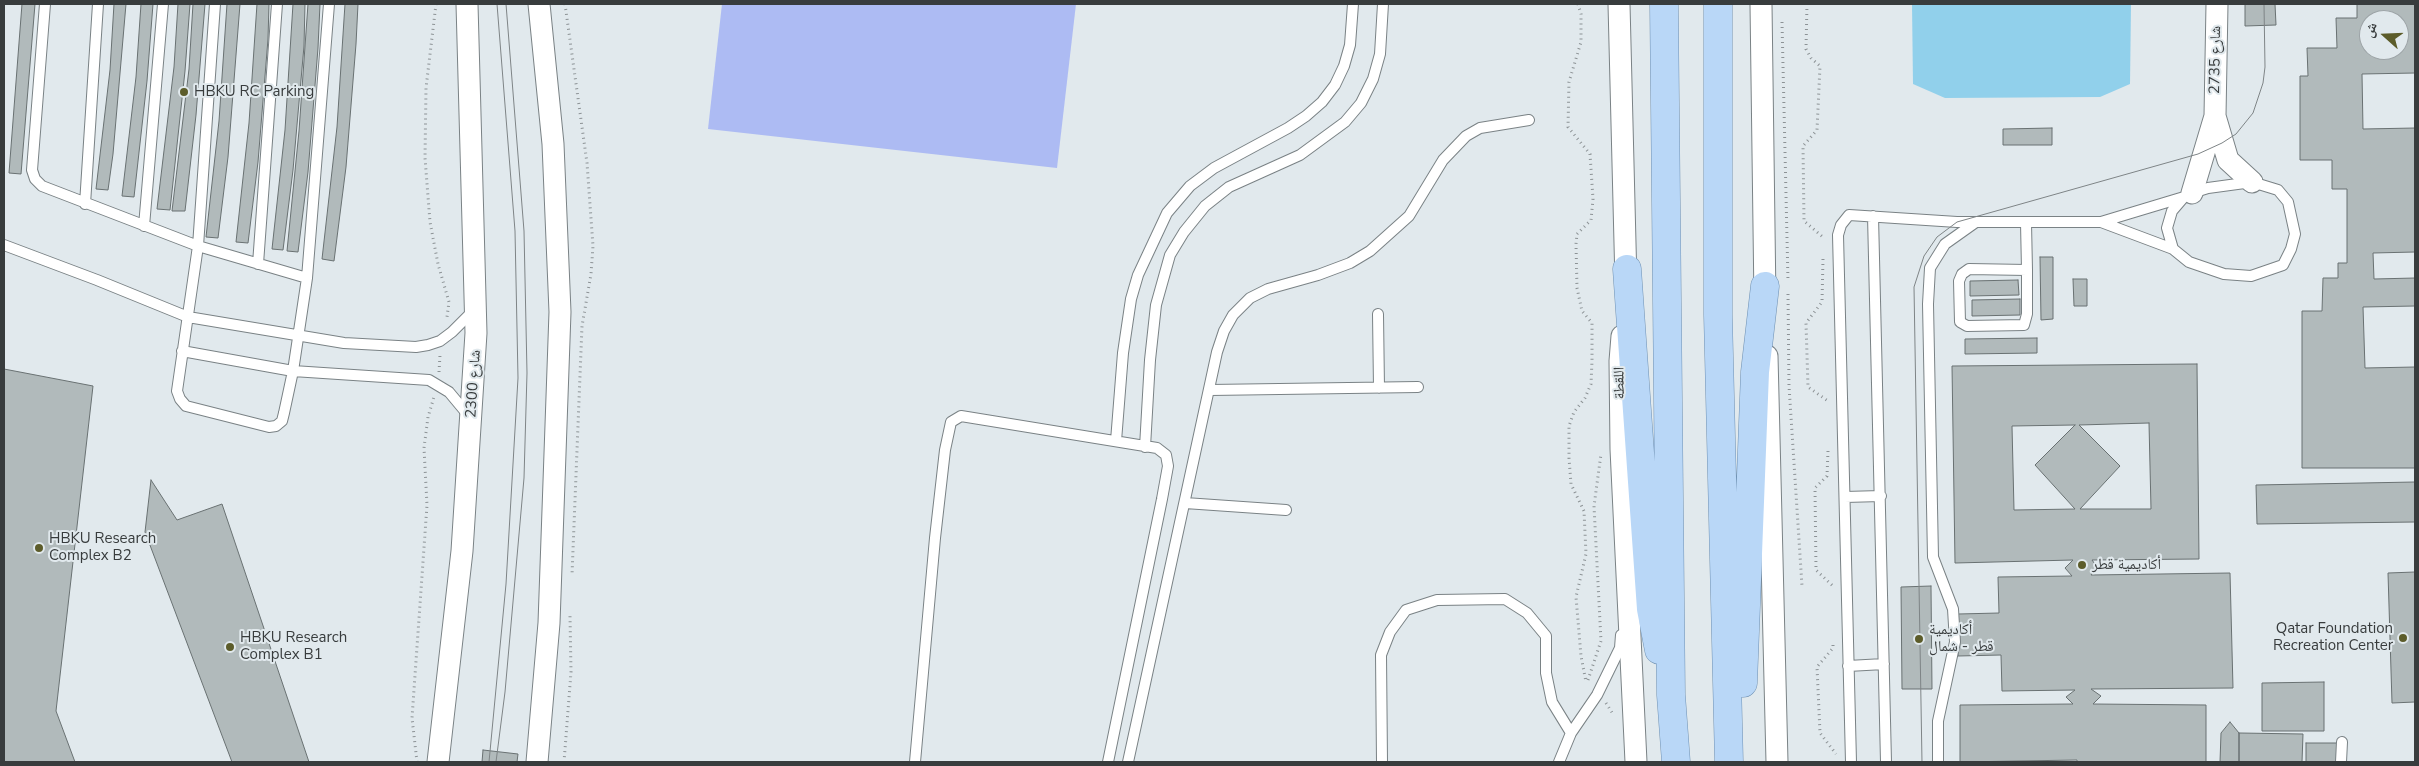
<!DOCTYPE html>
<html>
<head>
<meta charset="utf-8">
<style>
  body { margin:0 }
  #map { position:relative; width:2419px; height:766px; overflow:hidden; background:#e1e9ed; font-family:"Nunito Sans","Noto Naskh Arabic",sans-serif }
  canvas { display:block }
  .frame { position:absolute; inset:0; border:5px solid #383c3d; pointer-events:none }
  .north { position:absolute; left:2359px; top:10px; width:50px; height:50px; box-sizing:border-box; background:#e1e9ed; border:1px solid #9da4a7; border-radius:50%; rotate:290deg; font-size:14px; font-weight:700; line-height:20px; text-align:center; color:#383c3d }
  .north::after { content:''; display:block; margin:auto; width:18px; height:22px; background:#5c5c2a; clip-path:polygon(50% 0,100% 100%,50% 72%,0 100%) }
</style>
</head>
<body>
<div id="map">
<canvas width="2419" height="766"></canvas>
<div class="frame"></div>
<div class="north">ش</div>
</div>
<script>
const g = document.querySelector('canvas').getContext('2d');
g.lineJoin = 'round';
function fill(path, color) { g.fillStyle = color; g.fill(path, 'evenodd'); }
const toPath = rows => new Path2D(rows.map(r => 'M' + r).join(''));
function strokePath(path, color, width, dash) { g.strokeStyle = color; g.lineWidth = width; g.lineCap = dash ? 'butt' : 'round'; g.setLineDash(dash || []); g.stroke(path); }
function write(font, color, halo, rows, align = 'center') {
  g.font = font + ' "Nunito Sans","Noto Naskh Arabic",sans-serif'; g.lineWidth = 4; g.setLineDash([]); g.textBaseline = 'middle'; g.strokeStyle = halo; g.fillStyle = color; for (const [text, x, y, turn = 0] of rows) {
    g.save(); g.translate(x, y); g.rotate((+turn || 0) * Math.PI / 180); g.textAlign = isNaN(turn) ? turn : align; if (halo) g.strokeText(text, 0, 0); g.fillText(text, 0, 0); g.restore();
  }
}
fill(toPath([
  [1912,4,2131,4,2130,84,2100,97,1945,98,1913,84]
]), '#91d0eb');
fill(toPath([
  [722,4,1076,4,1057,168,708,129]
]), '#adbbf3');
const building = toPath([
  [22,4,35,4,21,174,9,173,22,4],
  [114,4,126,4,113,154,108,190,96,189,110,70,114,4],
  [141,4,153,4,147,81,134,197,122,196,136,77,141,4],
  [178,4,190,4,185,71,170,210,157,209,174,67,178,4],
  [193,4,205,4,196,115,185,211,172,211,189,69,193,4],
  [227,4,240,4,228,157,218,238,206,237,219,121,227,4],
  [257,4,269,4,268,39,258,162,248,243,236,242,249,123,257,4],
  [293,4,305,4,304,46,293,170,283,250,272,249,285,130,293,4],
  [308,4,320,4,318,48,308,172,298,252,287,251,299,131,308,4],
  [345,4,358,4,356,44,346,167,334,261,322,259,337,127,345,4],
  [2245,4,2275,4,2276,25,2245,26,2245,4],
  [2357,4,2415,4,2415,73,2362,74,2363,129,2415,128,2415,252,2373,253,2374,279,2415,278,2415,306,2363,307,2365,368,2415,367,2415,468,2302,468,2302,311,2322,311,2323,278,2338,278,2338,263,2347,263,2347,189,2332,189,2332,160,2300,160,2300,76,2308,76,2307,48,2337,48,2336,18,2357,18,2357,4],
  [2369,20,2399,20,2399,50,2369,50,2369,20],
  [2052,128,2052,145,2003,145,2003,129,2052,128],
  [2040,257,2053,257,2053,319,2041,320,2040,257],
  [2073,279,2087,279,2087,306,2074,306,2073,279],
  [2018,280,2019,295,1970,296,1970,281,2018,280],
  [2020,299,2020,315,1972,316,1972,300,2020,299],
  [2037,338,2037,353,1965,354,1965,339,2037,338],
  [2197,364,2199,559,2092,560,2097,567,2091,575,2230,573,2233,688,2091,689,2101,696,2093,704,2206,705,2206,762,2077,762,2077,760,1960,762,1960,705,2073,704,2066,697,2075,690,2002,691,2001,655,1958,656,1958,614,1999,613,1998,577,2072,576,2065,568,2073,560,1955,563,1952,366,2197,364],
  [2149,423,2151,509,2080,509,2120,466,2079,425,2149,423],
  [2075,425,2035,465,2075,509,2014,510,2012,426,2075,425],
  [4,369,93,386,56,711,75,762,4,762,4,369],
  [151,480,177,520,222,504,309,762,232,762,145,532,151,480],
  [2415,482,2415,522,2257,524,2256,485,2415,482],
  [2415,562,2415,702,2392,703,2388,573,2415,572,2415,562],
  [1931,586,1932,689,1902,689,1901,587,1931,586],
  [2324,682,2324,731,2262,731,2262,683,2324,682],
  [2230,722,2239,733,2239,762,2220,762,2221,733,2230,722],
  [2239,733,2303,734,2302,762,2239,762,2239,733],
  [2306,743,2337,743,2337,762,2306,762,2306,743],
  [483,750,518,754,517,762,482,762,483,750]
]);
fill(building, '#b1babb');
strokePath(building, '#697172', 1);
const service = toPath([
  [45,4,32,170,35,179,42,186,198,246,307,278],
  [215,4,198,246,177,391,180,399,186,406,269,427,276,426,282,421,284,413,293,371,307,278,329,4],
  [2252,182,2278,190,2288,202,2295,234,2291,249,2283,265,2251,276,2224,274,2189,262,2173,249,2167,228,2172,211,2184,197,2192,193,2208,188,2252,182],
  [85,204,98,4],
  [1873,216,1886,762],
  [2101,222,2173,249],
  [2026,223,2027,270,2027,314,2024,325,1967,326,1960,322,1959,281,1962,274,1969,269,2027,270],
  [144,226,163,4],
  [4,245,97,280,188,317,344,343,416,347,428,345,440,341,452,332,474,310],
  [258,264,277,4],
  [1378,314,1379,388],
  [182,351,293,371,429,380,449,392,469,416],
  [1210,390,1418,387],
  [1116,441,1123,353,1131,299,1138,275,1167,213,1190,186,1214,168,1288,128,1306,116,1322,102,1335,85,1344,66,1350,45,1353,4],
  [1145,447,1150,360,1156,305,1170,255,1184,232,1205,206,1229,187,1300,155,1345,122,1361,103,1373,79,1380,54,1383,4],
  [1845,497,1881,496],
  [1185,503,1286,510],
  [1848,666,1884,664],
  [915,762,935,538,945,450,951,422,961,416,1157,448,1166,455,1168,466,1162,499,1108,762],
  [1128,762,1217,352,1224,331,1233,315,1250,298,1268,289,1318,275,1350,263,1370,251,1409,216,1443,160,1466,136,1480,128,1529,120],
  [1382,762,1381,655,1390,632,1406,610,1437,600,1505,599,1527,613,1546,636,1546,673,1552,702,1571,733],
  [1559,762,1571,733,1597,695,1620,648,1621,635],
  [1851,762,1838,235,1841,225,1849,215,1957,222,2101,222,2184,197],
  [1938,762,1938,721,1955,642,1953,609,1933,557,1928,304,1930,268,1945,244,1976,222],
  [2341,762,2342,742]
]);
const minor = toPath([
  [1619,4,1626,283],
  [1761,4,1765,301],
  [2215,116,2228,160,2252,182],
  [2192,193,2215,116,2217,4],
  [1622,336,1620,361,1621,449,1636,762],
  [1767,356,1777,762],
  [438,762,462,551,476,333,467,4],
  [537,762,549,623,560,312,553,144,539,4]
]);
const primary = toPath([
  [1664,4,1671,695,1676,762],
  [1718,4,1718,315,1729,762],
  [1627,269,1651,609,1659,650],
  [1743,683,1755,372,1765,286]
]);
strokePath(service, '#7a8285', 12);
strokePath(minor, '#7a8285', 23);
strokePath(primary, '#6e90b2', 29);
strokePath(toPath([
  [436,4,426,88,425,158,430,222,438,264,449,302,447,317],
  [565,4,587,163,593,246,591,274,582,326,572,575],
  [1578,4,1581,14,1581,42,1569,82,1568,127,1590,154,1593,199,1591,220,1577,234,1576,244,1577,288,1582,311,1592,323,1592,361,1591,384,1585,398,1574,412,1569,426,1569,458,1571,484,1584,511,1586,554,1576,597,1581,656,1586,682],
  [1807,4,1806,49,1811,58,1820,66,1817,130,1803,146,1804,221,1824,238],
  [1782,22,1788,281],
  [1823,259,1822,302,1806,323,1808,387,1828,401],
  [1788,294,1789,386,1802,586],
  [439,372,440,355],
  [1828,451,1827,476,1815,488,1816,570,1834,587],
  [1833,645,1833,648,1817,667,1820,733,1836,754],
  [1588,680,1601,641,1594,506,1601,454],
  [1606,703,1613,714],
  [417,762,412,718,427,505,424,448,428,417,434,397],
  [564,762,571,672,570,616]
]), '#8c9295', 3, [1, 4]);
strokePath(service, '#fff', 10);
strokePath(minor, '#fff', 21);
strokePath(primary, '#b9d7f7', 28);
strokePath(toPath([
  [489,762,506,584,518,378,515,231,497,4],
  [496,762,505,692,524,478,527,373,524,231,506,4],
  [1922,762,1914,287,1924,256,1937,237,1957,222,2198,154,2222,143,2236,134,2253,113,2263,83,2265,67,2264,4]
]), '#7e8486', 1);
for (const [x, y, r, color] of [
  [184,92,5,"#5c5c2a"],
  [39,548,5,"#5c5c2a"],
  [2082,565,5,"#5c5c2a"],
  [2403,638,5,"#5c5c2a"],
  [1919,639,5,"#5c5c2a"],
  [230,647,5,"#5c5c2a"]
]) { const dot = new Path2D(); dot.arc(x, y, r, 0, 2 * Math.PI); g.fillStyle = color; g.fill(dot); strokePath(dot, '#e1e9ed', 2); }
write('15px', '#383c3d', '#e1e9ed', [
  ["شارع 2735",2216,60,-89],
  ["اللقطة",1620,383,-91],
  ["شارع 2300",474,384,-86]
]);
write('15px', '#383c3d', '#e1e9ed', [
  ["HBKU RC Parking",194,92],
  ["HBKU Research",49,539],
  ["Complex B2",49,556],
  ["أكاديمية قطر",2092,565],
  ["Qatar Foundation",2393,629,"right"],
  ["Recreation Center",2393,646,"right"],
  ["أكاديمية",1929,630],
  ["قطر - شمال",1929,647],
  ["HBKU Research",240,638],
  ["Complex B1",240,655]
], 'left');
</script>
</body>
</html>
